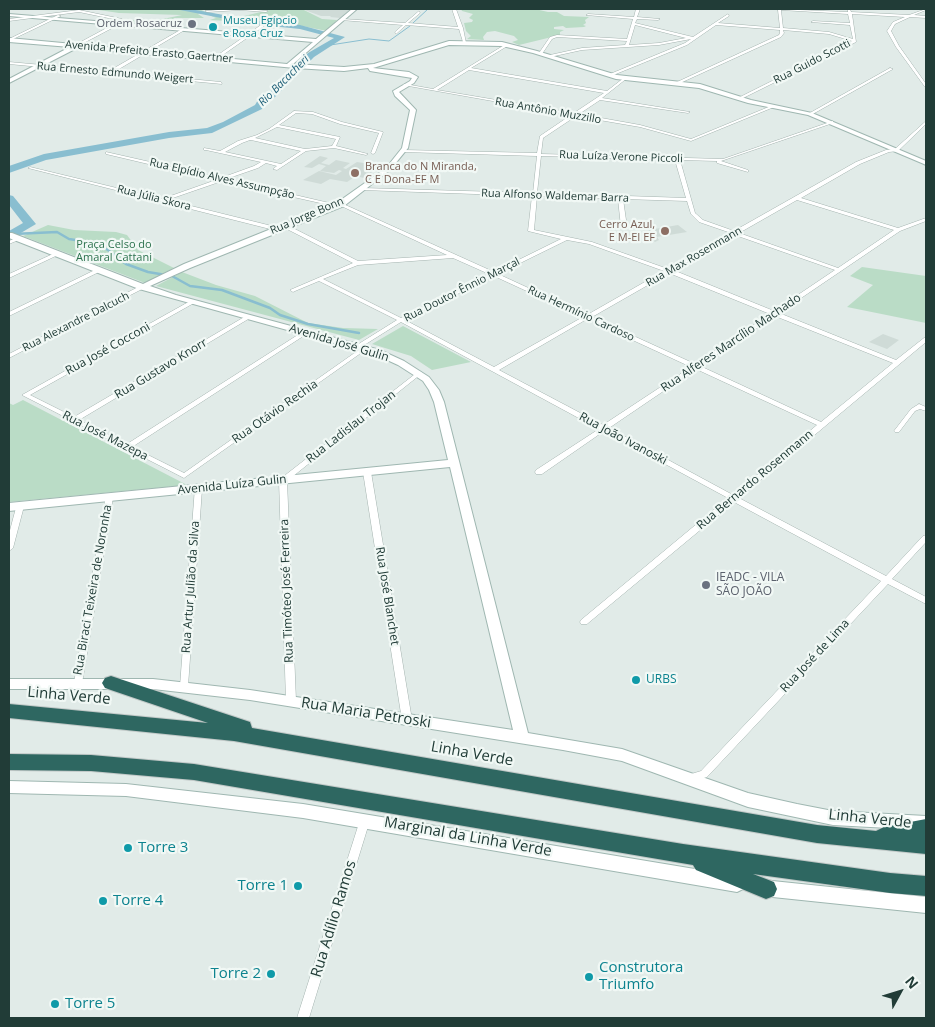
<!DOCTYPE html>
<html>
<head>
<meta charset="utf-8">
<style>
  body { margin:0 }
  #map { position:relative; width:935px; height:1027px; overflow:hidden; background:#e1ebe8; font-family:"Open Sans",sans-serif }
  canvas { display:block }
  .frame { position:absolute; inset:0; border:10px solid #213c37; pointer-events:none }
  .north { position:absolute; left:875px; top:967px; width:50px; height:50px; -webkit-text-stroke:4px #f1f8f5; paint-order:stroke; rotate:51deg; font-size:14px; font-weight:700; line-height:20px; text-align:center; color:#213c37 }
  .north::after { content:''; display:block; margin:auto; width:18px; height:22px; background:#213c37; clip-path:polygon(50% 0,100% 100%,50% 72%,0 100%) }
</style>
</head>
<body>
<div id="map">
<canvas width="935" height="1027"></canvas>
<div class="frame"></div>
<div class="north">N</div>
</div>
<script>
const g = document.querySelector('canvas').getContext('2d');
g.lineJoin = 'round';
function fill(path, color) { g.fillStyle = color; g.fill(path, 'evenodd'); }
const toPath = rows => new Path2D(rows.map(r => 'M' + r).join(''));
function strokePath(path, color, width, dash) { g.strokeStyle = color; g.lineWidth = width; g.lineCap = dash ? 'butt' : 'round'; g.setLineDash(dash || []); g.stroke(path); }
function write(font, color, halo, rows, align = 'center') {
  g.font = font + ' "Open Sans",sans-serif'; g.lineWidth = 4.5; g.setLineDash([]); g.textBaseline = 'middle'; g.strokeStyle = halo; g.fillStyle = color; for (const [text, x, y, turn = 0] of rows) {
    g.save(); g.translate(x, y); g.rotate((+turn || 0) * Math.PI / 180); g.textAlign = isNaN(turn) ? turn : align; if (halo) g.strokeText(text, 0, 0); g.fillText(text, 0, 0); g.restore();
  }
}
fill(toPath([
  [302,9,351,9,340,18,330,17,331,16,321,16],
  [320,156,328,158,321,163,329,165,336,160,350,163,343,168,346,169,357,162,370,164,367,167,376,169,364,178,356,176,347,182,330,179,321,184,303,180,319,171,336,175,342,171,339,170,334,173,320,171,326,166,319,164,312,168,304,167],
  [678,225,687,232,657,237,659,240,655,242,643,231],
  [883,334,899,340,887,349,869,342]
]), '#cfdbd7');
fill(toPath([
  [92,9,200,9,205,12,236,18,269,10,248,9,302,9,322,19,337,20,327,31,297,25,237,18,228,21,210,20,216,18,202,12,198,14,204,18,174,18,170,22,158,22,157,25,149,25,124,23,121,20,158,20,182,15,119,13],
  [461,9,535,9,548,12,557,12,564,16,589,17,585,20,586,23,583,25,586,26,584,27,566,28,563,26,554,27,554,29,564,30,560,32,560,35,519,45,512,42,518,40,514,36,495,31,487,32,483,37,484,40,467,39,471,36,466,31,464,23,472,22,473,20,469,18,473,14,462,11],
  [48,225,74,230,116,232,127,235,138,250,174,268,145,283,23,236],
  [862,267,926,276,926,323,847,307,873,285,850,276],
  [182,272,216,285,255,296,308,323,343,328,378,329,359,340,156,286],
  [403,326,471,362,432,370,411,356,372,344],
  [23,400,187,485,9,502,9,403,13,405]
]), '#badcc6');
strokePath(toPath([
  [413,23,428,9],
  [324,46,369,39,389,41,410,26]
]), '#89bed0', 1);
strokePath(toPath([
  [13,234,57,232,69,239,94,243,108,250,126,264,148,272,172,276,190,286,222,290,270,308,280,315,308,324,359,333]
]), '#89bed0', 2.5);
fill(toPath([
  [175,9,190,9,252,20,300,25,345,37,314,57,275,97,265,103,262,109,212,133,169,138,46,160,9,173,9,166,44,154,169,132,207,128,223,122,255,105,258,100,269,93,308,53,334,38,300,29,252,24,175,9],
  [9,195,13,196,36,224,9,240,9,231,23,223,9,205,9,195]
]), '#89bed0');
const street = toPath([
  [231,9,245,9,268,11,266,12,240,10,207,12,205,11,231,9],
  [452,9,456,9,463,28,466,43,463,42,459,29,406,25,396,34,395,32,403,25,341,20,343,19,405,23,419,11,420,13,408,23,458,27,452,9],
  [636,9,640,9,637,17,660,19,658,20,637,19,635,23,693,37,728,14,729,16,718,23,780,28,778,10,776,9,848,12,848,9,850,9,851,12,909,15,926,9,926,10,914,15,926,16,926,18,910,17,895,24,891,31,899,46,926,84,926,87,925,87,896,47,887,31,893,22,905,17,852,14,856,42,739,100,738,100,738,98,852,41,829,34,783,30,784,33,781,37,678,84,677,82,779,35,780,33,780,30,716,25,687,45,611,76,610,74,685,43,691,39,659,45,582,50,550,57,550,55,582,48,625,45,627,41,557,37,552,39,542,54,539,53,550,37,557,35,627,39,633,19,586,15,588,14,634,17,636,9],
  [781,10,848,14,850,23,813,21,811,22,850,25,853,39,829,32,783,28,781,10],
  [635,25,686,38,659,43,629,45,635,25],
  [79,10,122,19,118,25,76,47,75,45,116,23,118,20,79,12,9,21,9,19,79,10],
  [58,15,61,16,9,41,9,39,58,15],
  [261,25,264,26,217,59,215,59,215,57,261,25],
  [182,29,183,31,114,72,221,82,222,84,9,64,9,62,109,71,182,29],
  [506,44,509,45,471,68,607,91,625,77,626,79,602,98,690,112,688,113,600,100,579,114,640,125,691,139,771,106,774,107,691,141,640,127,576,116,543,138,541,154,723,159,833,121,833,123,721,161,748,170,748,172,717,163,717,161,680,160,695,213,703,220,734,231,856,162,886,150,895,149,926,121,926,124,898,151,889,152,860,164,801,198,898,228,926,218,926,221,900,231,779,313,896,360,924,338,926,337,926,342,739,498,886,576,923,536,926,535,926,542,892,579,926,597,926,604,888,584,707,777,691,782,688,781,686,778,688,775,701,771,881,581,734,502,587,624,581,624,580,622,581,620,728,498,604,431,542,474,536,474,535,472,536,470,599,429,401,322,361,347,357,347,357,345,397,320,319,281,295,291,293,292,290,290,353,263,283,227,282,226,285,224,358,261,447,255,339,205,339,204,341,203,494,272,561,239,528,231,532,196,362,190,360,189,362,188,533,193,537,156,403,152,401,151,403,150,537,153,540,136,571,115,403,85,405,84,433,89,506,44],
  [469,70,604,93,574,113,437,90,469,70],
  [541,156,675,160,686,198,537,193,541,156],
  [537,196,618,199,621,227,624,229,627,227,623,199,687,201,691,214,699,222,731,233,668,269,592,242,534,230,537,196],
  [797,200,894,230,838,268,739,233,797,200],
  [735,235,835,270,774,311,673,270,735,235],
  [567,240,589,244,664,271,587,315,498,274,567,240],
  [453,258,489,274,401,318,323,279,358,265,453,258],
  [669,273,770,314,695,364,592,317,669,273],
  [494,276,583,317,494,367,405,320,494,276],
  [775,316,893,363,821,422,700,366,775,316],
  [587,319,691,367,603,425,499,370,587,319],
  [696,369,817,425,733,495,609,428,696,369],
  [890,68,893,69,811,115,808,114,890,68],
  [294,111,313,112,342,122,383,132,375,153,373,154,371,153,379,133,340,124,312,114,296,113,279,125,340,137,336,146,368,154,366,155,334,148,306,151,277,170,273,169,277,166,266,163,258,168,226,179,338,205,338,207,222,181,167,200,280,228,280,230,278,231,28,168,30,167,162,199,216,180,106,154,106,152,221,178,254,166,261,162,206,150,204,150,204,148,220,151,238,141,257,135,269,129,294,111],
  [277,127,336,139,332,146,305,149,255,138,277,127],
  [250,140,251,140,301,151,281,164,225,152,242,143,250,140],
  [16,238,21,239,9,244,9,241,16,238],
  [55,253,60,254,9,278,9,274,55,253],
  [99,268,101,269,101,271,9,316,9,312,99,268],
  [142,285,144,286,144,288,9,358,9,354,142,285],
  [192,300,195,302,194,303,30,395,74,417,246,316,250,316,250,318,79,420,127,444,304,331,308,331,308,333,132,447,184,473,363,347,365,346,368,348,184,478,22,395,192,300],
  [419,371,422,373,421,374,287,481,296,701,294,704,291,705,288,704,286,701,279,480,419,371],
  [919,404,926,407,926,411,920,409,915,411,899,432,895,432,894,431,911,409,919,404],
  [364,470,367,470,371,472,412,720,410,723,407,724,404,723,402,720,363,472,364,470],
  [195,487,198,487,202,489,188,686,187,689,184,690,181,689,180,686,195,487],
  [106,495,109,495,113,497,82,683,81,685,78,687,75,685,74,683,106,495],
  [17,504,23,504,24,506,13,548,9,551,9,534,17,504],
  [365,815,369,817,370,820,309,1018,297,1018,360,820,361,817,365,815]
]);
const secondary = toPath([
  [352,9,357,9,293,64,344,67,374,64,449,41,502,42,537,51,617,75,700,84,751,100,812,113,926,161,926,165,924,164,808,115,748,103,699,88,616,79,533,53,502,46,449,45,373,68,409,72,418,77,414,83,399,92,416,110,408,148,390,170,344,206,190,268,150,286,176,295,380,350,404,361,429,377,439,390,444,402,528,733,622,749,748,793,797,804,833,811,926,816,926,830,833,825,748,807,622,761,563,750,250,700,153,689,9,689,9,679,153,679,250,690,513,730,450,467,9,511,9,503,448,460,434,402,429,390,423,381,398,365,374,354,139,289,9,238,9,233,12,233,143,284,184,264,338,202,386,168,402,148,410,110,395,96,393,91,410,81,412,78,370,71,368,68,344,71,295,68,77,48,9,83,9,79,70,47,9,42,9,38,287,64,313,42,9,16,9,14,316,39,352,9],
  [9,781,126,784,303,804,737,876,743,879,745,884,743,889,737,892,303,818,126,796,9,793,9,781],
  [763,880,926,897,926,913,763,896,757,893,755,888,757,883,763,880]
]);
const highway = toPath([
  [111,676,250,722,252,728,817,825,876,831,884,827,926,819,926,854,817,843,234,741,9,718,9,704,208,723,105,688,102,683,105,678,111,676],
  [9,754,91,755,194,764,683,844,890,873,926,876,926,896,890,893,753,874,774,882,777,889,774,896,766,899,696,870,693,865,194,780,91,771,9,770,9,754]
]);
strokePath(street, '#a4b3af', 1);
strokePath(secondary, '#9fb7b1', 2);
strokePath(highway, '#c1c8c7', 2);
fill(street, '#fff');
fill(secondary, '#fff');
fill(highway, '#2e6761');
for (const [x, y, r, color] of [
  [192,24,5,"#6b7280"],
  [213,27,5,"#0f9aa8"],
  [355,173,5,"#8d6e63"],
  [665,231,5,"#8d6e63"],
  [706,585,5,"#6b7280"],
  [636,680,5,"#0f9aa8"],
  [128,848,5,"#0f9aa8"],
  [298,886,5,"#0f9aa8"],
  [103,901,5,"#0f9aa8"],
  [271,974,5,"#0f9aa8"],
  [589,977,5,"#0f9aa8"],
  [55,1004,5,"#0f9aa8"]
]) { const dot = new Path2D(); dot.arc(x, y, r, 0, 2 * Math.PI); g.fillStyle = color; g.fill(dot); strokePath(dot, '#f1f8f5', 2); }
write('11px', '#0d838f', '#f1f8f5', [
  ["Museu Egípcio",223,21],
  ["e Rosa Cruz",223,34]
], 'left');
write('11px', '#5b616d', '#f1f8f5', [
  ["Ordem Rosacruz",182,24]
], 'right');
write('11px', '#213c37', '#f1f8f5', [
  ["Avenida Prefeito Erasto Gaertner",149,52,5],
  ["Rua Guido Scotti",812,62,-27],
  ["Rua Ernesto Edmundo Weigert",115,73,5],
  ["Rua Antônio Muzzillo",548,111,10],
  ["Rua Luíza Verone Piccoli",621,157,2],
  ["Rua Elpídio Alves Assumpção",222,179,13],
  ["Rua Alfonso Waldemar Barra",555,196,2],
  ["Rua Júlia Skora",154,198,14],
  ["Rua Jorge Bonn",307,216,-23],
  ["Rua Max Rosenmann",694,257,-30],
  ["Rua Doutor Ênnio Marçal",462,290,-27],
  ["Rua Hermínio Cardoso",581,314,25],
  ["Rua Alexandre Dalcuch",76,322,-27]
]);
write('italic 11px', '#1c5e76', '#f1f8f5', [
  ["Rio Bacacheri",284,81,-45]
]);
write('11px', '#785e54', '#f1f8f5', [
  ["Branca do N Miranda,",365,167],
  ["C E Dona-EF M",365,180],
  ["Cerro Azul,",655,225,"right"],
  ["E M-EI EF",655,238,"right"]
], 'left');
write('11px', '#2c724e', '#f1f8f5', [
  ["Praça Celso do",114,245],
  ["Amaral Cattani",114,258]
]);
write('12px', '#213c37', '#f1f8f5', [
  ["Avenida José Gulin",339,343,17],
  ["Rua Alferes Marcílio Machado",731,343,-34],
  ["Rua José Cocconi",108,349,-29],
  ["Rua Gustavo Knorr",161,369,-31],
  ["Rua Otávio Rechia",275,412,-35],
  ["Rua Ladislau Trojan",351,427,-38],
  ["Rua José Mazepa",105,436,27],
  ["Rua João Ivanoski",623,439,28],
  ["Rua Bernardo Rosenmann",755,480,-40],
  ["Avenida Luíza Gulin",232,485,-6],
  ["Rua Artur Julião da Silva",191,587,-86],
  ["Rua Biraci Teixeira de Noronha",93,590,-80],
  ["Rua Timóteo José Ferreira",287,591,-92],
  ["Rua José Blanchet",387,596,81],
  ["Rua José de Lima",815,656,-47]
]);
write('12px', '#5b616d', '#f1f8f5', [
  ["IEADC - VILA",716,578],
  ["SÃO JOÃO",716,592]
], 'left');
write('12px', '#0d838f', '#f1f8f5', [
  ["URBS",646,680]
], 'left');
write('15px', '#213c37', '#f1f8f5', [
  ["Linha Verde",69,696,5],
  ["Rua Maria Petroski",366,713,9],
  ["Linha Verde",472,754,10],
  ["Linha Verde",870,819,6],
  ["Marginal da Linha Verde",468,837,10],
  ["Rua Adílio Ramos",334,919,-73]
]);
write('15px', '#0d838f', '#f1f8f5', [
  ["Torre 3",138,848],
  ["Torre 1",288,886,"right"],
  ["Torre 4",113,901],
  ["Construtora",599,968],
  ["Triumfo",599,985],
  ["Torre 2",261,974,"right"],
  ["Torre 5",65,1004]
], 'left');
</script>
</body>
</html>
